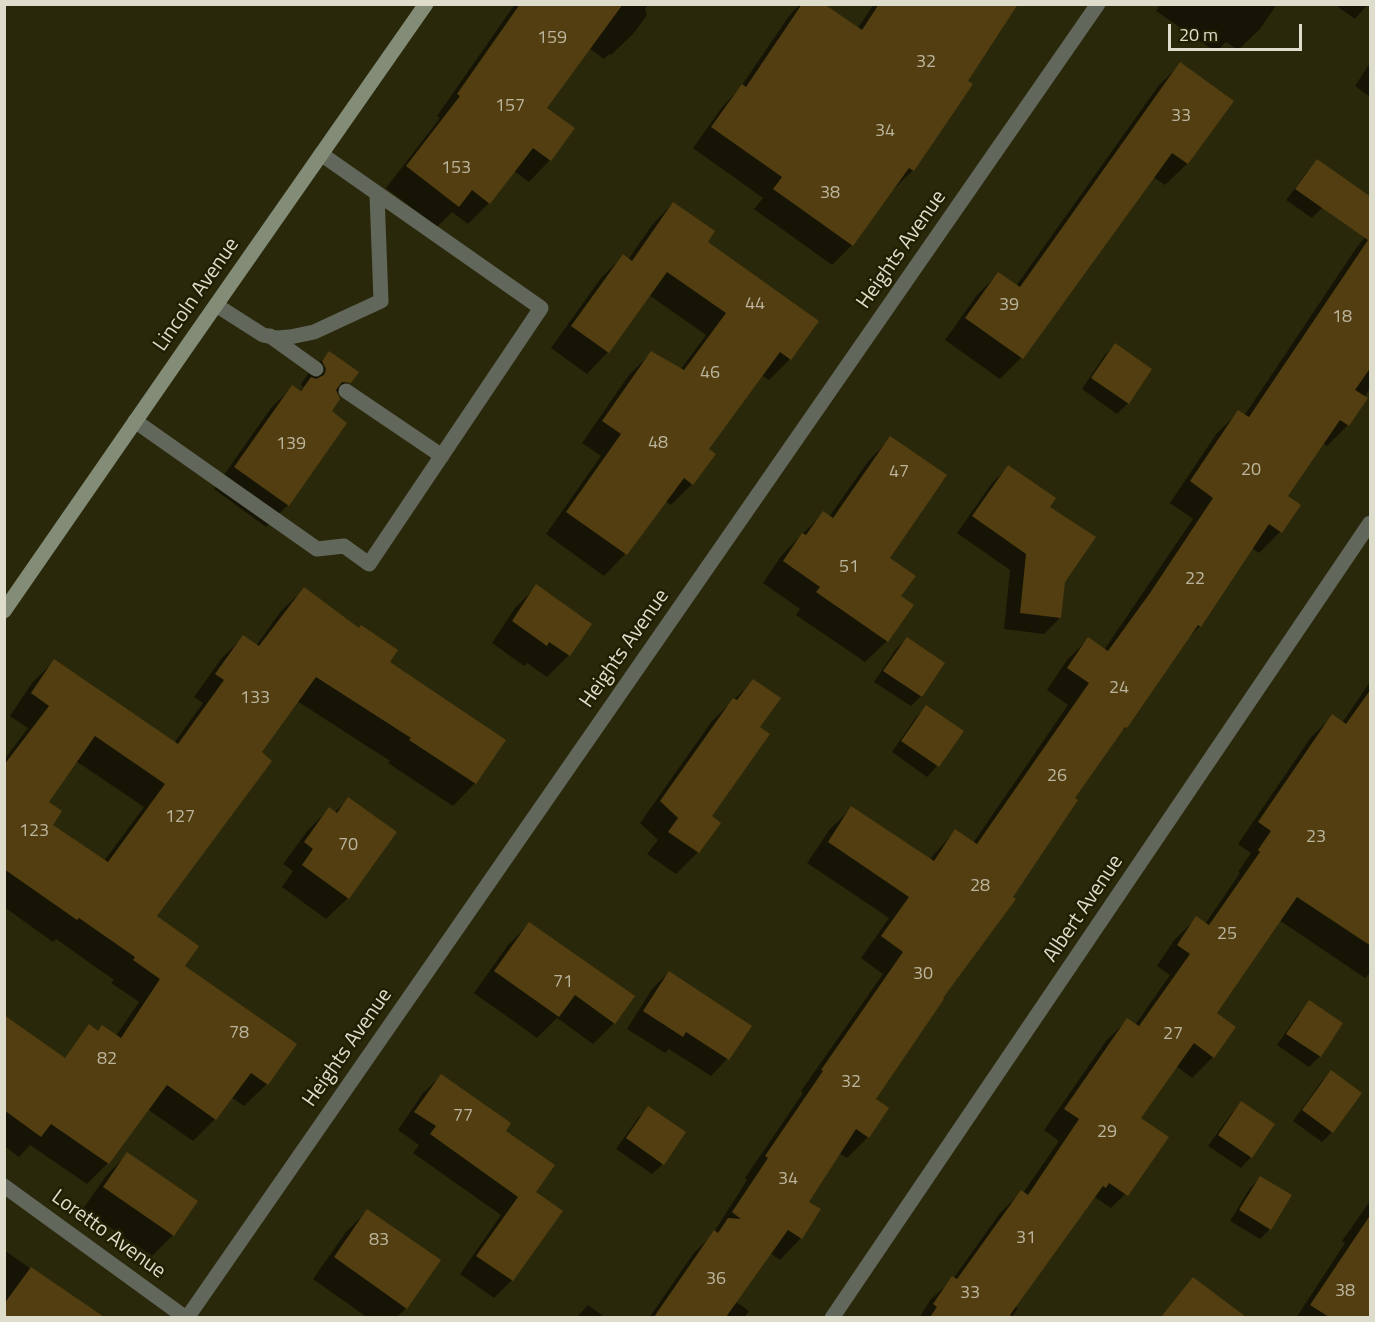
<!DOCTYPE html>
<html>
<head>
<meta charset="utf-8">
<style>
  body { margin:0 }
  #map { position:relative; width:1375px; height:1322px; overflow:hidden; background:#2a280a; font-family:"Titillium Web",sans-serif }
  canvas { display:block }
  .frame { position:absolute; inset:0; border:6px solid #deddcc; pointer-events:none }
  .scale { position:absolute; left:1168px; top:24px; width:134px; height:27px; box-sizing:border-box; border:3px solid #deddcc; border-top:0; padding-left:8px; font-size:18px; line-height:21px; white-space:nowrap; color:#deddcc; -webkit-text-stroke:4px #211f02; paint-order:stroke }
</style>
</head>
<body>
<div id="map">
<canvas width="1375" height="1322"></canvas>
<div class="frame"></div>
<div class="scale">20 m</div>
</div>
<script>
const g = document.querySelector('canvas').getContext('2d');
g.lineJoin = 'round';
function fill(path, color) { g.fillStyle = color; g.fill(path, 'evenodd'); }
const toPath = rows => new Path2D(rows.map(r => 'M' + r).join(''));
function strokePath(path, color, width, dash) { g.strokeStyle = color; g.lineWidth = width; g.lineCap = dash ? 'butt' : 'round'; g.setLineDash(dash || []); g.stroke(path); }
function write(font, color, halo, rows, align = 'center') {
  g.font = font + ' "Titillium Web",sans-serif'; g.lineWidth = 5; g.setLineDash([]); g.textBaseline = 'middle'; g.strokeStyle = halo; g.fillStyle = color; for (const [text, x, y, turn = 0] of rows) {
    g.save(); g.translate(x, y); g.rotate((+turn || 0) * Math.PI / 180); g.textAlign = isNaN(turn) ? turn : align; if (halo) g.strokeText(text, 0, 0); g.fillText(text, 0, 0); g.restore();
  }
}
fill(toPath([
  [515,4,649,4,645,9,647,15,633,34,611,55,609,54,604,59,589,48,545,108,550,160,529,182,514,171,489,203,468,224,452,212,437,227,386,188,440,118,437,116],
  [800,4,821,4,857,29,874,4,1017,4,966,81,913,170,893,190,852,245,832,265,754,209,763,198,693,148,723,106,740,88,789,16],
  [1160,4,1277,4,1260,29,1238,50,1226,42,1216,52,1156,11],
  [1334,4,1368,4,1355,19],
  [1370,63,1370,97,1355,86],
  [1181,64,1232,101,1187,164,1165,185,1153,177,1021,358,1000,379,945,340,977,295,998,274,1016,286,1159,85],
  [1317,161,1322,208,1312,218,1286,200,1307,172],
  [673,203,705,243,790,359,769,380,761,375,707,450,692,484,671,505,665,501,625,554,604,576,546,534,601,456,582,443,629,375,651,353,680,370,706,335,649,295,608,352,587,374,551,348,601,278,623,256,628,260,652,225],
  [1370,233,1370,388,1348,425,1327,446,1322,443,1286,497,1280,532,1259,553,1252,548,1200,626,1184,642,1126,727,1116,737,1073,799,874,1100,868,1137,847,1158,839,1153,807,1202,819,1210,801,1238,780,1260,770,1253,736,1302,749,1311,744,1318,649,1318,693,1254,712,1235,747,1180,745,1178,803,1093,801,1091,883,974,861,958,889,918,807,863,830,829,852,808,929,860,955,831,973,843,1068,705,1047,690,1067,660,1088,639,1104,650,1193,519,1170,503,1217,433,1239,412,1244,416,1359,244],
  [1115,345,1150,369,1128,403,1117,414,1082,389,1104,356],
  [329,353,350,382,337,395,288,505,266,527,214,489,271,408,292,387,299,391,303,387,301,384,308,374],
  [891,438,888,558,899,597,887,641,865,662,796,615,800,609,763,583,781,556,823,513,829,517,869,460],
  [1008,467,1048,508,1064,582,1060,618,1044,634,1004,629,1010,570,957,533,992,483],
  [537,586,569,655,547,677,527,663,524,666,492,643,515,608],
  [304,589,388,662,504,740,475,783,453,806,388,763,390,761,297,701,260,752,155,917,183,967,295,1044,267,1084,244,1106,231,1097,215,1119,193,1141,120,1090,95,1067,139,1002,111,983,114,980,56,939,53,942,4,907,4,760,28,728,10,716,32,683,54,661,174,743,203,703,194,697,221,659,243,637,256,646,281,611],
  [76,761,144,807,104,861,51,825,47,802],
  [907,639,921,696,911,706,874,682,896,649],
  [753,681,758,727,710,817,719,823,698,852,676,874,647,854,658,840,640,823,712,721],
  [1370,682,1370,973,1365,978,1279,920,1215,1014,1213,1057,1192,1078,1176,1066,1139,1119,1132,1187,1111,1208,1087,1192,1015,1306,1018,1308,1011,1318,919,1318,931,1299,953,1279,1000,1213,1021,1192,1023,1193,1059,1141,1044,1130,1106,1041,1127,1020,1135,1025,1170,975,1157,966,1175,939,1197,918,1205,924,1240,873,1238,872,1251,853,1238,844,1311,737,1333,716,1342,723],
  [927,707,962,731,937,766,927,777,892,752,916,717],
  [348,799,348,898,326,919,282,887,293,871,283,864,308,830,329,809,334,813],
  [529,924,614,1023,593,1044,557,1018,537,1038,474,993,508,945],
  [669,972,750,1026,727,1059,711,1076,669,1049,665,1053,627,1029,652,989],
  [1310,1002,1341,1023,1320,1056,1309,1067,1277,1045,1299,1013],
  [4,1046,130,1134,108,1163,87,1184,30,1145,19,1157,4,1146],
  [1332,1072,1332,1132,1322,1142,1293,1121,1321,1082],
  [441,1076,534,1192,512,1280,494,1298,460,1274,501,1215,413,1153,419,1145,398,1130,423,1093],
  [1241,1103,1251,1157,1241,1168,1208,1146,1231,1114],
  [649,1108,663,1164,652,1174,616,1149,638,1118],
  [127,1154,173,1235,152,1256,83,1209,106,1176],
  [1260,1178,1270,1229,1260,1239,1230,1221,1250,1188],
  [1370,1201,1370,1318,1296,1318,1345,1243,1342,1241],
  [367,1211,406,1308,396,1318,368,1318,313,1279,346,1232],
  [4,1250,101,1318,4,1318],
  [588,1305,606,1318,576,1318]
]), '#0007');
fill(toPath([
  [520,4,623,4,547,108,575,128,551,161,533,148,490,204,472,190,459,207,406,166,460,96,457,94],
  [802,4,824,4,862,30,879,4,1018,4,968,81,973,84,914,171,909,168,853,246,773,189,782,177,711,127,742,84,746,87],
  [1180,62,1234,101,1188,164,1172,153,1023,359,965,318,998,272,1020,287],
  [1317,159,1371,197,1371,367,1355,390,1368,398,1349,426,1340,420,1288,496,1301,505,1282,533,1269,524,1201,627,1198,625,1127,728,1125,727,1075,798,1078,800,1013,897,1016,899,943,998,944,999,876,1099,889,1108,869,1138,856,1129,809,1202,821,1209,802,1239,788,1230,726,1317,654,1317,714,1230,718,1233,728,1218,741,1219,732,1212,768,1158,765,1156,823,1071,821,1070,903,952,881,936,909,897,828,842,851,806,934,861,955,829,977,844,1089,683,1067,668,1088,637,1108,651,1150,593,1213,498,1190,481,1238,410,1249,417,1368,240,1295,189],
  [673,202,715,231,708,242,819,321,791,360,780,352,709,449,716,454,693,485,684,478,627,555,566,512,621,434,602,421,651,351,684,370,726,313,667,272,609,353,571,326,623,254,632,261],
  [1115,343,1152,369,1129,404,1091,378],
  [329,351,359,372,351,383,342,382,336,390,340,399,332,411,347,423,289,506,234,467,292,385,301,391,311,377,316,379,324,375,326,369,322,361],
  [890,436,947,475,890,558,916,576,901,596,914,605,888,642,816,592,820,587,783,561,802,533,806,535,823,511,833,518],
  [1008,465,1056,498,1050,507,1096,537,1065,582,1061,618,1020,613,1026,554,972,516],
  [536,584,592,624,570,656,549,642,547,646,512,621],
  [304,587,359,628,361,625,398,650,390,662,506,740,476,784,409,740,411,738,316,677,262,752,272,761,157,916,199,946,185,966,297,1044,268,1085,251,1073,216,1120,167,1085,109,1164,51,1124,41,1137,4,1110,4,1015,65,1058,89,1024,98,1031,102,1025,121,1038,160,979,133,960,135,957,79,918,77,920,4,869,4,765,49,706,31,693,54,659,178,744,224,680,215,674,243,635,259,646],
  [95,736,165,784,108,862,53,825,62,811,49,802],
  [907,637,945,663,922,697,883,671],
  [753,679,781,698,760,727,770,734,712,816,721,823,699,853,668,832,678,818,660,801,733,698,737,700],
  [1371,689,1371,946,1297,897,1217,1013,1236,1027,1214,1058,1194,1043,1141,1118,1169,1137,1128,1196,1109,1183,1106,1188,1103,1186,1010,1315,1013,1317,930,1317,937,1307,933,1304,952,1276,957,1279,1021,1190,1028,1195,1079,1119,1064,1109,1127,1018,1139,1026,1190,954,1177,945,1196,916,1209,925,1260,852,1258,850,1271,831,1258,822,1332,714,1346,724],
  [926,705,964,731,939,767,901,741],
  [348,797,397,832,349,899,302,865,313,849,304,842,329,807,337,813],
  [529,922,635,996,615,1024,575,995,559,1017,494,971],
  [669,971,752,1026,729,1060,686,1032,683,1037,643,1011],
  [1309,1000,1343,1023,1321,1057,1286,1034],
  [1331,1070,1362,1093,1333,1133,1302,1110],
  [441,1074,511,1123,506,1131,555,1165,536,1192,563,1211,513,1281,476,1256,518,1197,430,1134,436,1126,414,1112],
  [1241,1101,1275,1124,1252,1158,1218,1135],
  [648,1106,686,1132,664,1165,626,1138],
  [127,1152,198,1201,174,1236,103,1187],
  [1260,1176,1292,1195,1271,1230,1239,1210],
  [367,1209,441,1260,407,1309,334,1257],
  [1371,1214,1371,1317,1329,1317,1310,1305],
  [31,1267,104,1317,4,1317,4,1304],
  [1193,1277,1246,1317,1161,1317]
]), '#523e10');
strokePath(toPath([
  [216,305,263,335,277,338,290,337,314,332,381,301,377,194],
  [270,336,316,369],
  [346,391,442,456],
  [135,421,317,549,344,546,369,564,541,308,321,154]
]), '#62675b', 15);
strokePath(toPath([
  [4,1186,186,1318],
  [187,1318,1098,4],
  [832,1318,1370,523]
]), '#62675b', 15);
strokePath(toPath([
  [4,611,188,345,426,4]
]), '#828c77', 15);
write('18px', '#bbb59d', null, [
  ["159",552,39],
  ["32",926,63],
  ["157",510,107],
  ["33",1181,117],
  ["34",885,132],
  ["153",456,169],
  ["38",830,194],
  ["44",755,305],
  ["39",1009,306],
  ["18",1342,318],
  ["46",710,374],
  ["48",658,444],
  ["139",291,445],
  ["20",1251,471],
  ["47",899,473],
  ["51",849,568],
  ["22",1195,580],
  ["24",1119,689],
  ["133",255,699],
  ["26",1057,777],
  ["127",180,818],
  ["123",34,832],
  ["23",1316,838],
  ["70",348,846],
  ["28",980,887],
  ["25",1227,935],
  ["30",923,975],
  ["71",563,983],
  ["78",239,1034],
  ["27",1173,1035],
  ["82",107,1060],
  ["32",851,1083],
  ["77",463,1117],
  ["29",1107,1133],
  ["34",788,1180],
  ["31",1026,1239],
  ["83",379,1241],
  ["36",716,1280],
  ["38",1345,1292],
  ["33",970,1294]
]);
write('21px', '#deddcc', '#211f02', [
  ["Heights Avenue",902,250,-55],
  ["Lincoln Avenue",197,295,-55],
  ["Heights Avenue",625,649,-55],
  ["Albert Avenue",1084,909,-56],
  ["Heights Avenue",348,1048,-55],
  ["Loretto Avenue",108,1235,36]
]);
</script>
</body>
</html>
